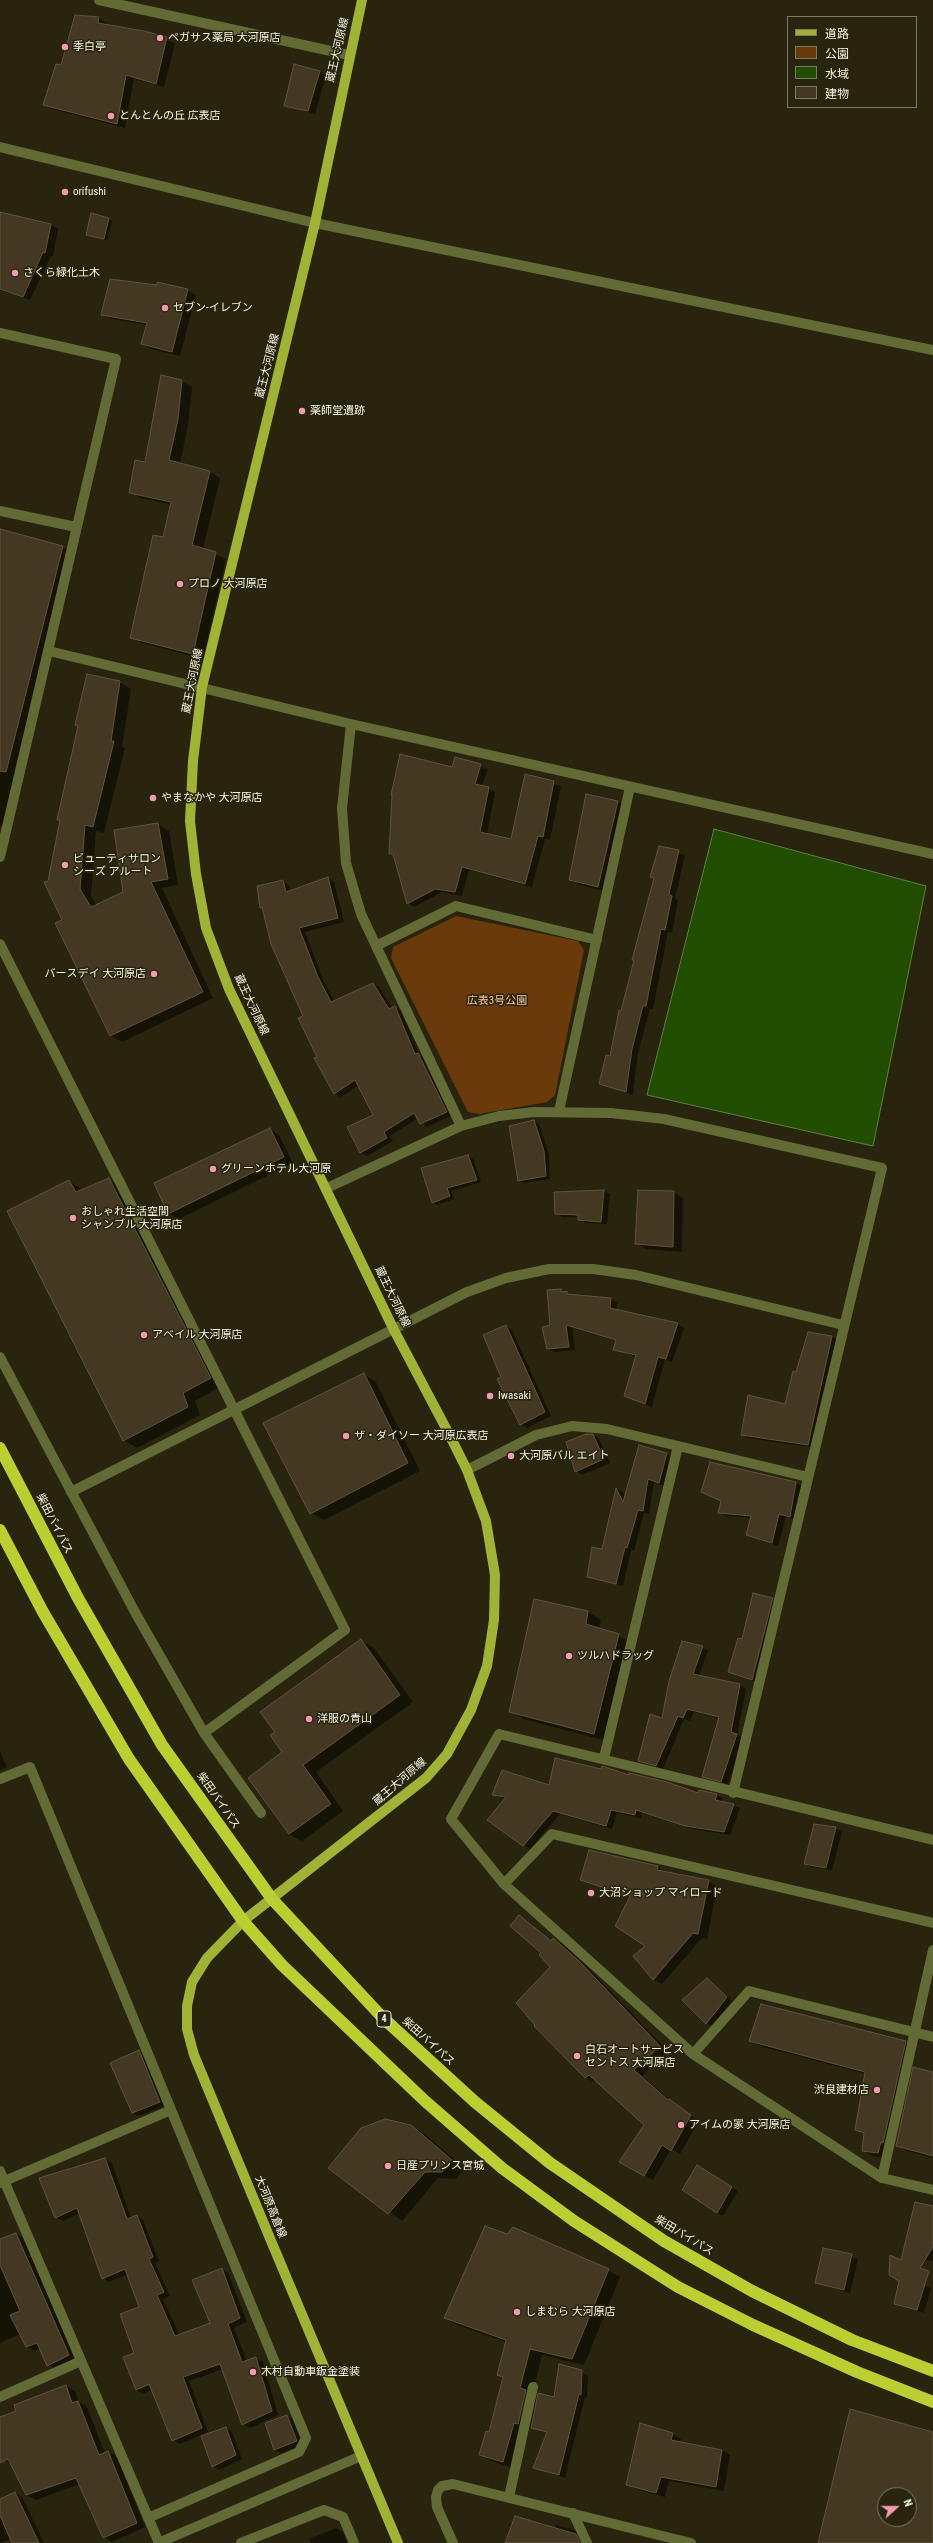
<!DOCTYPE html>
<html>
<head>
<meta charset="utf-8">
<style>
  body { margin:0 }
  #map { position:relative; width:933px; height:2543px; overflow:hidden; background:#28240d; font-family:"Roboto Condensed","Noto Sans JP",sans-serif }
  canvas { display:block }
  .legend { position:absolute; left:787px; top:16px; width:130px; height:92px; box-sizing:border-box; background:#28240d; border:1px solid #7b7864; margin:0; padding:5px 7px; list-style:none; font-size:12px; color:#f8f5e7 }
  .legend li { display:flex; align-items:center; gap:8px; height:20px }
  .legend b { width:20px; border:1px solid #7b7864 }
  .north { position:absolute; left:877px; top:2487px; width:40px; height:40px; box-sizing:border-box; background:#28240d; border:1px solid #7b7864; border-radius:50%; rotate:69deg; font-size:11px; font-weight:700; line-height:16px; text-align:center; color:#f8f5e7 }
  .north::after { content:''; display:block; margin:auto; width:14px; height:18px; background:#f19ab4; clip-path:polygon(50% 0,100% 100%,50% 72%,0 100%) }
</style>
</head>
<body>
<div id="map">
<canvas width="933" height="2543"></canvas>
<ul class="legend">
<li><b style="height:5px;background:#a1b337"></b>道路</li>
<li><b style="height:11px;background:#6a3a0b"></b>公園</li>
<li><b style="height:11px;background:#204d00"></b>水域</li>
<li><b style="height:11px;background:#453823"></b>建物</li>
</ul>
<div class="north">N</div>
</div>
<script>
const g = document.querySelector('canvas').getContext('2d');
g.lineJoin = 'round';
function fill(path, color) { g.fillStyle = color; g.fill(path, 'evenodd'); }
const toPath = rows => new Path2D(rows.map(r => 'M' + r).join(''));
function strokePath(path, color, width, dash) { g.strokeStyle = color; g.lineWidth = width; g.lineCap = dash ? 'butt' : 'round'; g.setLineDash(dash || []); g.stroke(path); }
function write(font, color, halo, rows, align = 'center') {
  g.font = font + ' "Roboto Condensed","Noto Sans JP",sans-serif'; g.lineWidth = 3; g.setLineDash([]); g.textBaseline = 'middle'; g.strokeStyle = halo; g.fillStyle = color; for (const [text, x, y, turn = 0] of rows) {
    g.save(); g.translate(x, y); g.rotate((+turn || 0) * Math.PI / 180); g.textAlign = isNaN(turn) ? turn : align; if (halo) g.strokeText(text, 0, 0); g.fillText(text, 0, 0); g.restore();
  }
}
fill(toPath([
  [456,916,578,941,584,950,555,1095,547,1102,479,1114,468,1112,391,958,393,947]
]), '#6a3a0b');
const water = toPath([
  [714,829,926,886,873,1146,647,1095,714,829]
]);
fill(water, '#204d00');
strokePath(water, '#617f45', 1);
fill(toPath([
  [99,18,107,23,106,26,144,32,175,43,164,87,134,79,125,128,52,109,44,104,62,66],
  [320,72,326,76,315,114,285,105],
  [0,213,51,225,58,229,53,256,51,256,30,300,0,290],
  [109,219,112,221,107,240,87,234],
  [187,290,196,295,180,356,151,349,142,344,147,325,111,319,102,314],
  [182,381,192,387,188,425,180,464,210,472,220,478,203,549,226,559,203,659,142,643,132,637,164,539,172,505,141,498,130,492],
  [0,530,62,547,75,555,7,828,0,826],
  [88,675,120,682,131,689,122,747,125,748,104,833,96,831,91,896,96,905,124,892,158,824,169,831,178,885,162,888,213,998,122,1042,111,1036,57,924,63,921,48,881,61,821,58,819,79,727,76,725],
  [456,758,488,769,482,786,495,792,487,834,512,840,526,775,561,786,550,840,545,839,532,887,469,870,462,896,442,892,414,907,408,903,395,856,390,854,453,768],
  [618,802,627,808,607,892,580,885,570,880],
  [659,847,685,855,675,898,678,900,672,933,668,932,653,1009,650,1009,638,1053,633,1095,600,1084,611,1057,655,879,651,877],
  [328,878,334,882,344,922,305,932,324,982,334,1001,373,984,379,987,392,1008,395,1007,401,1011,420,1056,424,1058,453,1115,427,1127,418,1118,390,1136,393,1141,367,1156,361,1152,374,1116,359,1085,341,1097,335,1093,318,1057,264,909,260,907,283,882,289,885,291,891],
  [534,1121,539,1124,549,1154,550,1179,524,1183,518,1180],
  [270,1129,279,1135,293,1163,179,1219,169,1213],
  [468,1156,473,1159,481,1182,451,1191,454,1199,437,1205,433,1202],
  [109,1180,122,1187,223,1385,195,1401,200,1415,137,1448,124,1440,69,1181,83,1190],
  [604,1191,610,1194,607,1224,585,1223,579,1217,562,1217,556,1213],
  [674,1192,683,1198,682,1252,646,1249,636,1243],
  [560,1290,574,1296,611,1299,617,1303,616,1310,678,1324,684,1328,672,1362,665,1359,652,1407,625,1396,637,1357,615,1350,617,1341,572,1328,575,1350,554,1352,548,1349],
  [506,1326,512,1330,551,1416,527,1428,521,1424],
  [809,1333,832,1337,838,1340,815,1448,748,1438,742,1434,786,1405],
  [364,1374,376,1382,420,1471,324,1520,311,1513],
  [593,1435,599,1439,610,1463,582,1475,576,1471],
  [667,1454,673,1457,665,1486,654,1482,649,1514,644,1513,634,1551,631,1550,623,1586,588,1576,603,1550,617,1489,623,1492,625,1497],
  [711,1463,796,1483,802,1486,796,1520,786,1517,778,1546,747,1534,751,1518,726,1516,719,1513,722,1501],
  [773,1599,779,1602,758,1683,730,1672,743,1640],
  [535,1600,588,1612,601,1620,599,1629,618,1635,631,1643,607,1741,523,1719,510,1711],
  [361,1641,374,1648,413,1702,316,1772,343,1811,302,1841,289,1834,284,1753,276,1732],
  [702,1647,708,1651,699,1676,740,1685,746,1689,737,1735,743,1738,728,1784,703,1776,719,1718,694,1712,690,1721,684,1719,663,1769,639,1761],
  [0,1751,7,1767,0,1770],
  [629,1776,699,1794,700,1791,723,1798,722,1802,740,1808,730,1835,692,1829,642,1813,641,1818,617,1813,612,1829,560,1814,530,1849,488,1820,505,1799,494,1795],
  [836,1828,842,1832,832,1870,811,1867,805,1863],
  [657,1867,666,1872,708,1881,717,1887,707,1939,702,1938,662,1984,653,1979,647,1946,630,1897,581,1879],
  [519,1917,552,1941,562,1944,587,1967,668,2051,642,2076,670,2100,699,2121,680,2154,671,2149,653,2180,621,2161,645,2124,596,2080,594,2082,586,2078,535,2026,551,1967],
  [707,1979,732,2001,712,2026,706,2023],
  [750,2040,906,2042,915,2048,888,2158,873,2156,863,2151,865,2135,856,2130,866,2074,760,2046],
  [139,2051,145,2054,166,2105,139,2116,133,2113],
  [933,2073,933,2158,907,2151,897,2145],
  [411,2126,424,2133,464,2168,456,2179,438,2178,402,2221,330,2167],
  [105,2159,112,2163,131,2218,137,2216,143,2220,159,2261,155,2263,170,2296,163,2299,180,2336,211,2324,222,2269,228,2273,247,2322,234,2328,247,2361,256,2358,263,2362,278,2415,250,2428,243,2424,223,2369,189,2381,208,2432,180,2444,173,2440,152,2390,143,2394,136,2390,136,2353,140,2308,128,2274,109,2282,103,2278,80,2213,63,2221,56,2217],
  [153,2381,154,2383,140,2390,140,2387],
  [704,2170,738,2191,723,2216,717,2213],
  [933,2207,933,2260,932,2261,910,2255],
  [16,2234,24,2238,76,2360,56,2369,48,2365,41,2348,34,2351,27,2347,20,2334,0,2343,0,2240],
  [824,2249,858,2259,850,2293,816,2283],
  [608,2270,620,2277,584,2365,542,2355,532,2395,538,2398,554,2398,559,2365,588,2375,587,2398,585,2397,565,2478,535,2468,548,2433,531,2427,530,2430,526,2429,515,2469,492,2461,480,2455,490,2433,504,2378,498,2375,506,2342,457,2325,445,2318],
  [924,2285,931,2288,924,2313,895,2303],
  [66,2386,75,2391,79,2402,87,2407,105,2454,108,2452,117,2457,145,2527,112,2542,104,2537,80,2484,36,2500,27,2495,13,2466,4,2460,0,2451,0,2418,18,2412,15,2405],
  [287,2416,293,2419,302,2445,281,2453,274,2449],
  [226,2428,232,2432,242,2459,219,2470,213,2466],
  [673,2434,681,2439,680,2443,722,2450,730,2455,724,2491,669,2481,665,2497,636,2489,627,2484],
  [15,2493,22,2497,44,2543,13,2543,11,2539,0,2543,0,2500],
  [556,2525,578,2531,581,2539,579,2543,506,2543,555,2529],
  [336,2528,343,2532,347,2543,311,2543,309,2539]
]), '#0007');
const building = toPath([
  [75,15,99,17,98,23,144,31,167,37,156,84,126,75,117,124,43,105,56,64,61,65,75,15],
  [294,64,320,71,308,111,284,106,294,64],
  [0,212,51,224,45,253,43,252,23,297,0,289,0,212],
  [91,213,109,218,104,239,86,235,91,213],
  [110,279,157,285,157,282,188,289,172,352,141,344,147,323,101,315,110,279],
  [161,375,182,380,178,419,169,460,210,471,192,545,216,552,193,654,130,638,153,535,163,537,171,502,129,493,135,460,145,462,161,375],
  [0,529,63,546,6,772,0,771,0,529],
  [87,674,120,681,111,741,114,741,93,827,85,825,80,889,91,907,123,892,114,830,158,823,168,879,151,882,203,992,110,1036,55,923,62,920,44,882,48,881,60,820,57,820,78,726,75,725,87,674],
  [400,754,452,767,455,757,481,764,475,784,489,787,480,832,511,839,525,774,554,781,543,837,538,836,525,884,462,867,455,892,435,889,407,904,393,854,389,854,392,795,391,795,400,754],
  [586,794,618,801,598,887,569,880,586,794],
  [659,846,679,850,669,894,672,896,665,930,661,929,646,1006,643,1006,632,1049,626,1092,599,1084,606,1055,610,1056,619,1010,621,1011,634,960,632,960,654,878,650,877,659,846],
  [328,877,338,918,299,928,318,977,331,1002,373,983,389,1009,395,1006,415,1054,418,1053,447,1112,420,1124,414,1113,384,1132,387,1138,360,1153,347,1127,373,1115,355,1080,334,1094,314,1058,317,1057,298,1018,303,1016,271,944,262,907,260,908,257,886,283,880,286,892,328,877],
  [534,1120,544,1151,546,1176,518,1181,509,1126,534,1120],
  [270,1128,284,1157,168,1214,154,1183,270,1128],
  [468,1155,477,1180,447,1188,450,1196,432,1203,421,1168,468,1155],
  [109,1178,211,1378,183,1393,188,1407,123,1441,7,1211,69,1180,76,1192,109,1178],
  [604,1190,601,1222,578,1220,578,1215,555,1214,554,1192,604,1190],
  [638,1190,674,1191,673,1247,635,1244,638,1190],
  [561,1289,561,1292,567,1291,567,1294,611,1298,610,1308,678,1323,666,1359,658,1357,645,1404,624,1396,636,1355,613,1350,616,1340,566,1325,569,1347,547,1349,542,1327,550,1325,547,1290,561,1289],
  [506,1325,545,1412,520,1425,497,1379,501,1377,483,1335,506,1325],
  [808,1332,832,1336,808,1445,741,1435,748,1395,785,1404,793,1371,796,1372,808,1332],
  [364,1373,408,1463,310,1514,263,1423,364,1373],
  [586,1434,593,1434,604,1459,575,1472,566,1442,586,1434],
  [639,1445,667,1453,659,1483,648,1479,643,1511,638,1510,627,1548,625,1547,616,1584,587,1577,592,1547,602,1549,616,1488,623,1502,639,1445],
  [710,1462,796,1482,790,1517,779,1514,772,1543,746,1535,751,1516,718,1513,721,1501,701,1492,710,1462],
  [753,1593,773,1598,752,1680,728,1672,738,1638,742,1639,753,1593],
  [534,1599,588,1611,586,1624,619,1634,594,1734,509,1712,534,1599],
  [361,1639,400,1695,303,1765,331,1804,289,1834,248,1778,282,1752,270,1735,275,1732,260,1712,361,1639],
  [682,1641,703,1646,693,1674,740,1684,731,1732,737,1734,721,1782,702,1777,719,1717,687,1709,683,1718,678,1716,656,1766,638,1761,650,1714,662,1718,669,1681,682,1641],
  [555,1758,601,1769,602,1766,629,1775,629,1773,667,1782,698,1793,699,1790,717,1794,715,1800,734,1804,724,1832,685,1826,636,1810,635,1815,611,1810,606,1826,553,1811,523,1846,487,1820,506,1797,492,1795,502,1770,549,1785,555,1758],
  [814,1824,836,1827,826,1868,804,1864,814,1824],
  [589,1850,658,1866,657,1870,709,1880,698,1934,693,1933,653,1980,633,1956,645,1946,615,1926,630,1896,580,1880,589,1850],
  [519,1915,551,1941,553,1938,579,1961,660,2046,634,2070,668,2100,669,2099,691,2115,671,2151,662,2145,644,2176,619,2162,644,2125,589,2075,585,2078,534,2026,535,2025,516,2003,550,1967,539,1955,541,1953,510,1926,519,1915],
  [707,1978,727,1997,706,2024,682,2000,707,1978],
  [761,2004,906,2041,883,2143,881,2142,878,2153,862,2151,864,2133,855,2130,865,2072,749,2041,761,2004],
  [139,2050,160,2102,132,2113,110,2063,139,2050],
  [913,2067,933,2072,933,2156,896,2146,913,2067],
  [385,2119,411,2125,452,2160,442,2172,425,2172,388,2214,328,2168,361,2128,385,2119],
  [105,2158,127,2219,137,2215,153,2257,149,2259,164,2292,157,2295,175,2336,210,2323,192,2280,222,2268,240,2318,228,2324,242,2362,256,2357,272,2411,242,2425,220,2364,183,2377,202,2428,172,2441,149,2384,136,2390,123,2357,134,2353,120,2314,139,2307,125,2269,102,2279,77,2208,55,2218,39,2178,105,2158],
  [697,2165,732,2187,717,2213,682,2190,697,2165],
  [915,2202,933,2206,933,2247,920,2268,929,2271,917,2310,894,2304,899,2281,889,2275,890,2255,901,2260,915,2202],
  [485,2226,507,2234,513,2227,609,2269,572,2359,530,2349,520,2388,526,2390,518,2424,514,2423,503,2462,479,2455,486,2431,489,2432,503,2377,497,2375,506,2340,444,2318,485,2226],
  [16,2233,69,2355,47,2366,37,2343,26,2347,10,2315,20,2311,0,2265,0,2239,16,2233],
  [823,2248,852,2254,844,2290,815,2283,823,2248],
  [559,2364,582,2370,581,2395,579,2394,559,2475,533,2468,547,2432,531,2428,538,2393,554,2397,559,2364],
  [66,2385,72,2403,78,2401,99,2455,108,2451,137,2523,103,2538,76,2478,26,2495,8,2459,0,2463,0,2417,16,2411,14,2405,66,2385],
  [850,2409,933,2432,933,2543,818,2543,850,2409],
  [885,2495,909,2495,909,2519,885,2519,885,2495],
  [287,2415,297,2441,274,2450,265,2423,287,2415],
  [640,2423,673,2433,671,2440,722,2450,716,2487,661,2477,656,2493,626,2485,640,2423],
  [226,2427,236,2455,212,2467,201,2436,226,2427],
  [15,2492,39,2543,12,2543,7,2532,0,2515,0,2499,15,2492],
  [515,2516,576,2534,580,2543,505,2543,515,2516]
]);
fill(building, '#453823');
strokePath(building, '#60533d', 1);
strokePath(toPath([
  [99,0,349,55],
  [0,147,315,223,933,350],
  [0,333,116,359,0,857],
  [0,511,76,527],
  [49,651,351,724,933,854],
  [351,724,342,808,346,863,361,914,461,1126],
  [0,944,345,1630,204,1733],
  [376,946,456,906,597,940],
  [559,1111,630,787],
  [327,1188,461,1126,499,1116,534,1112,611,1113,664,1119,882,1168,733,1793],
  [0,1357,136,1614,204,1733,261,1813],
  [467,1470,536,1435,572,1426,607,1429,808,1477],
  [71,1492,467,1292,506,1278,549,1269,593,1269,636,1275,843,1325],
  [604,1758,678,1446],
  [0,1779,30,1767,306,2438,299,2452,148,2518],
  [933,1840,499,1734,451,1819,504,1884,693,2054,882,2178,933,2190],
  [504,1884,552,1834,933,1923],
  [693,2054,749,1991,933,2037],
  [0,2171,159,2543],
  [882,2178,933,1950],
  [0,2183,171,2110],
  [0,2397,81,2361],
  [509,2497,533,2387],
  [573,2513,587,2543],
  [158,2543,361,2456],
  [241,2543,324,2510,343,2517,354,2543],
  [453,2543,437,2507,436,2497,438,2490,442,2486,453,2484,691,2543]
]), '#626b35', 10);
strokePath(toPath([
  [362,0,315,223,202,687,193,761,190,821,196,874,206,928,229,989,394,1330,449,1434,467,1470,486,1521,495,1575,494,1620,487,1666,471,1710,447,1754,426,1778,243,1921,207,1958,192,1982,187,2006,187,2029,194,2055,269,2236,398,2543]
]), '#a1b337', 10);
strokePath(toPath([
  [0,1448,78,1598,162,1745,272,1899,382,2017,475,2102,550,2163,664,2241,752,2291,852,2340,933,2371],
  [0,1530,43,1612,129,1759,243,1921,282,1965,425,2101,502,2168,574,2221,678,2287,753,2325,857,2372,933,2402]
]), '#bbcf32', 12);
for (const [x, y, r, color] of [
  [160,38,4,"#f19ab4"],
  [65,47,4,"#f19ab4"],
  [111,116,4,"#f19ab4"],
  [65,192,4,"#f19ab4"],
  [15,273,4,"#f19ab4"],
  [165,308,4,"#f19ab4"],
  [302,411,4,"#f19ab4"],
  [180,584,4,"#f19ab4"],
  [153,798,4,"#f19ab4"],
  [65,865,4,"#f19ab4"],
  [154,974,4,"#f19ab4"],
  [213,1169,4,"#f19ab4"],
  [73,1218,4,"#f19ab4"],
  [144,1335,4,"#f19ab4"],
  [490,1396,4,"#f19ab4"],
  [346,1436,4,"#f19ab4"],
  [511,1456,4,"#f19ab4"],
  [569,1656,4,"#f19ab4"],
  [309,1719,4,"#f19ab4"],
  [591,1893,4,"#f19ab4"],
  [577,2056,4,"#f19ab4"],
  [877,2090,4,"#f19ab4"],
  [681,2125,4,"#f19ab4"],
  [388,2166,4,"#f19ab4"],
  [517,2312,4,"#f19ab4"],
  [253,2372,4,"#f19ab4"]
]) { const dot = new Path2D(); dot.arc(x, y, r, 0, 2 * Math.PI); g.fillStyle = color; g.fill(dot); strokePath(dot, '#28240d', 1.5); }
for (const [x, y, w] of [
  [384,2019,14]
]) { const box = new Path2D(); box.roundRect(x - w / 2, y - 8, w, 16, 3); g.fillStyle = '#28240d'; g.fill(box); strokePath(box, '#f8f5e7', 1); }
write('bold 10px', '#f8f5e7', null, [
  ["4",384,2019]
]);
write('11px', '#f8f5e7', '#28240d', [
  ["ペガサス薬局 大河原店",168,38],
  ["季白亭",73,47],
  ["とんとんの丘 広表店",119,116],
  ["orifushi",73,192],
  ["さくら緑化土木",23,273],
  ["セブン-イレブン",173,308],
  ["薬師堂遺跡",310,411],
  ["プロノ 大河原店",188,584],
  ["やまなかや 大河原店",161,798],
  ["ビューティサロン",73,859],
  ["シーズ アルート",73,872],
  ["バースデイ 大河原店",146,974,"right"],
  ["グリーンホテル大河原",221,1169],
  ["おしゃれ生活空間",81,1212],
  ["シャンブル 大河原店",81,1225],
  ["アベイル 大河原店",152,1335],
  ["Iwasaki",498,1396],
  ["ザ・ダイソー 大河原広表店",354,1436],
  ["大河原バル エイト",519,1456],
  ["ツルハドラッグ",577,1656],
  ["洋服の青山",317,1719],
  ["大沼ショップ マイロード",599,1893],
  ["白石オートサービス",585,2050],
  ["セントス 大河原店",585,2063],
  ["渋良建材店",869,2090,"right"],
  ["アイムの家 大河原店",689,2125],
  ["日産プリンス宮城",396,2166],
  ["しまむら 大河原店",525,2312],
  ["木村自動車鈑金塗装",261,2372]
], 'left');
write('11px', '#f8f5e7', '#28240d', [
  ["蔵王大河原線",338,50,-77],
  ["蔵王大河原線",268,366,-76],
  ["蔵王大河原線",193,681,-79],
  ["蔵王大河原線",251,1005,65],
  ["蔵王大河原線",392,1297,64],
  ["柴田バイパス",54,1524,63],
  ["蔵王大河原線",400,1782,-41],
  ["柴田バイパス",218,1801,55],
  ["柴田バイパス",428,2042,42],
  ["大河原高倉線",270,2207,68],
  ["柴田バイパス",684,2236,31]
]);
write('11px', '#fbc398', '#28240d', [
  ["広表3号公園",497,1001]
]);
</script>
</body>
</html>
